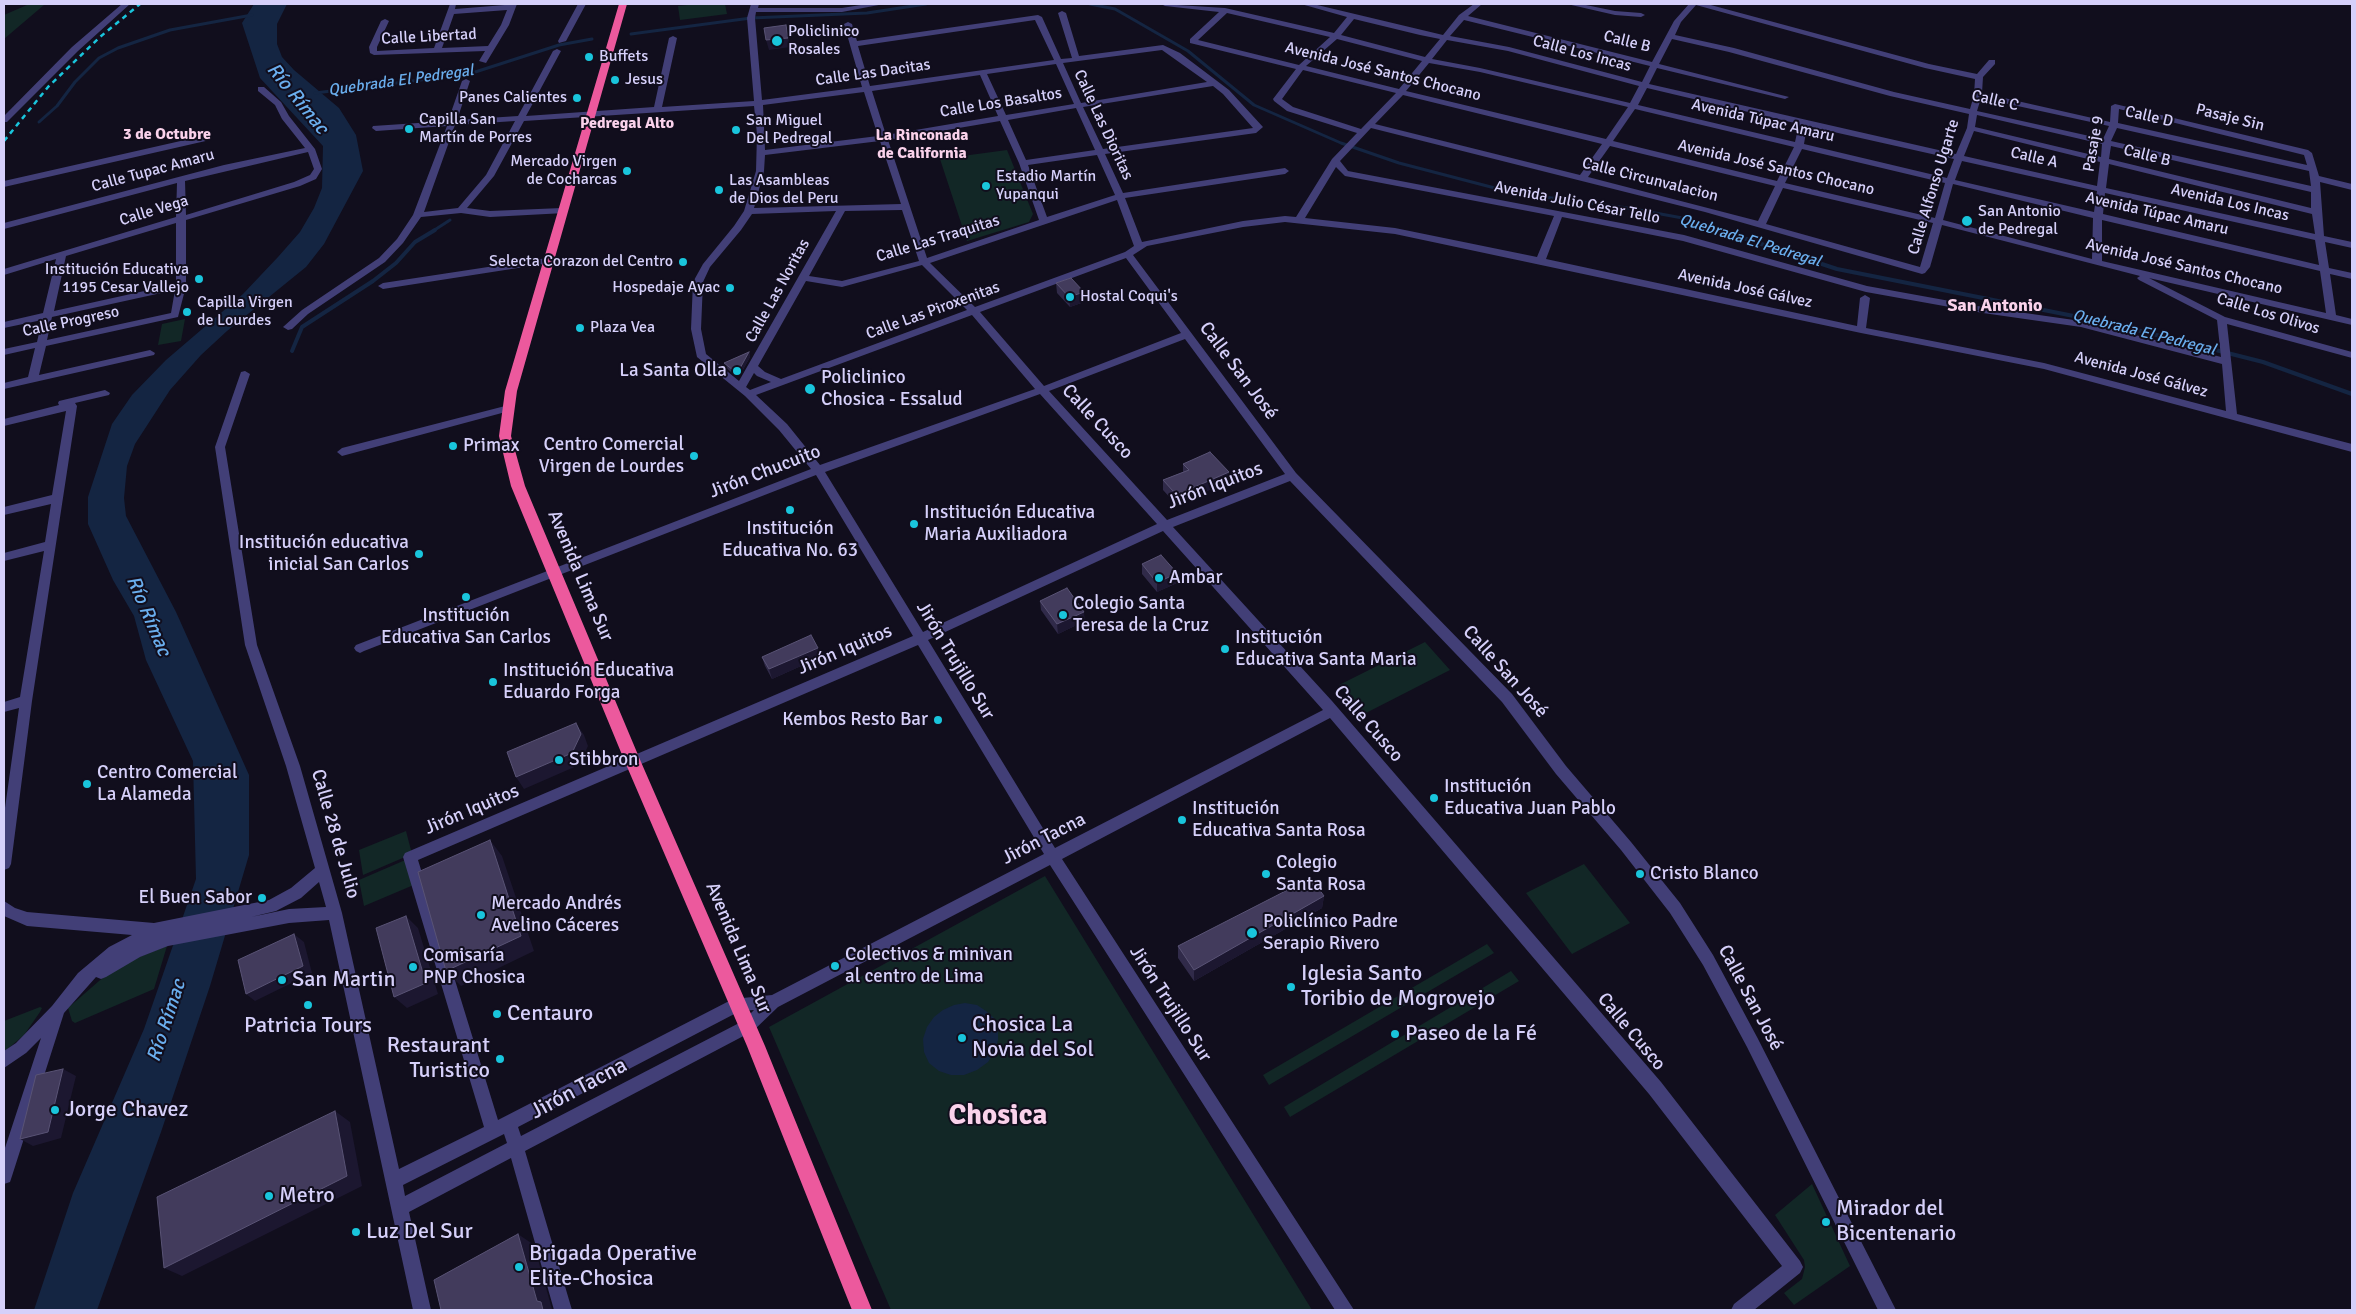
<!DOCTYPE html>
<html>
<head>
<meta charset="utf-8">
<style>
  body { margin:0 }
  #map { position:relative; width:2356px; height:1314px; overflow:hidden; background:#110e1d; font-family:Signika,sans-serif }
  canvas { display:block }
  .frame { position:absolute; inset:0; border:5px solid #d6d0fa; pointer-events:none }
</style>
</head>
<body>
<div id="map">
<canvas width="2356" height="1314"></canvas>
<div class="frame"></div>
</div>
<script>
const g = document.querySelector('canvas').getContext('2d');
g.lineJoin = 'round';
function fill(path, color) { g.fillStyle = color; g.fill(path, 'evenodd'); }
const toPath = rows => new Path2D(rows.map(r => 'M' + r).join(''));
function strokePath(path, color, width, dash) { g.strokeStyle = color; g.lineWidth = width; g.lineCap = dash ? 'butt' : 'round'; g.setLineDash(dash || []); g.stroke(path); }
function write(font, color, halo, rows, align = 'center') {
  g.font = font + ' Signika,sans-serif'; g.lineWidth = 4; g.setLineDash([]); g.textBaseline = 'middle'; g.strokeStyle = halo; g.fillStyle = color; for (const [text, x, y, turn = 0] of rows) {
    g.save(); g.translate(x, y); g.rotate((+turn || 0) * Math.PI / 180); g.textAlign = isNaN(turn) ? turn : align; if (halo) g.strokeText(text, 0, 0); g.fillText(text, 0, 0); g.restore();
  }
}
fill(toPath([
  [697,4,725,4,727,14,680,20,678,6],
  [27,5,44,5,4,39,4,15],
  [1007,150,1033,214,1029,222,967,241,940,159],
  [185,319,181,341,158,345,162,324],
  [1425,642,1450,670,1364,714,1339,685],
  [406,831,412,854,363,875,359,850],
  [410,858,416,884,364,906,359,880],
  [1584,864,1630,923,1572,954,1526,893],
  [1045,876,1312,1310,891,1310,769,1027],
  [1487,944,1494,953,1269,1085,1263,1075],
  [167,946,154,989,75,1023,72,1021,68,1008,99,981,119,965],
  [1511,971,1519,981,1290,1117,1284,1107],
  [40,1007,42,1008,40,1012,24,1035,4,1052,4,1021],
  [1812,1184,1850,1266,1794,1305,1784,1293,1802,1279,1805,1267,1804,1260,1775,1215]
]), '#122726');
fill(toPath([
  [254,4,287,4,277,24,277,44,282,57,294,70,339,108,356,135,363,171,324,244,306,267,227,331,201,355,170,390,135,444,127,466,124,498,126,516,176,612,249,775,249,855,210,986,161,1132,97,1310,34,1310,73,1193,144,1029,196,879,193,761,146,660,134,616,113,580,88,524,88,497,112,424,132,395,166,360,243,294,278,257,300,232,314,208,322,188,323,146,260,78,242,23],
  [965,1003,977,1005,986,1011,994,1018,998,1029,998,1040,995,1051,988,1062,977,1070,964,1075,951,1075,939,1071,929,1063,924,1052,923,1039,927,1027,934,1017,943,1010,954,1005]
]), '#142542');
strokePath(toPath([
  [1090,4,1115,9,1188,51,1254,105,1341,143,1399,163,1514,193,1628,208,1688,219,1723,231],
  [631,34,751,18,867,13,926,4],
  [315,93,469,74,559,45,592,39],
  [39,122,57,106,75,82,99,58,118,48,170,30,252,15],
  [433,231,450,220]
]), '#142542', 3);
strokePath(toPath([
  [1719,230,1837,269,2109,323,2263,362,2352,394],
  [292,351,302,327,373,281,396,263,415,242,435,230]
]), '#142542', 4);
fill(toPath([
  [122,4,130,4,78,51,7,122,4,122,4,116,72,47,122,4],
  [450,4,456,4,455,9,517,4,509,25,486,63,479,61,485,51,374,55,370,53,369,47,381,21,385,19,389,21,377,47,377,51,434,48,450,4],
  [507,10,501,25,488,46,442,48,454,14,507,10],
  [578,4,586,4,566,41,559,43,558,41,578,4],
  [751,4,759,4,758,8,842,8,867,4,884,4,842,12,756,12,755,18,762,100,862,87,844,24,848,22,852,24,857,41,1038,15,1042,17,1061,59,1072,58,1058,13,1062,11,1066,13,1079,56,1163,45,1180,53,1229,90,1263,127,1256,133,1105,154,1123,193,1285,168,1289,171,1285,174,1125,198,1142,242,1243,221,1285,216,1296,217,1332,159,1357,133,1287,111,1274,101,1273,99,1296,69,1190,43,1190,39,1219,12,1165,6,1161,4,1225,8,1334,33,1347,17,1301,4,1313,4,1443,35,1459,15,1474,4,1482,4,1468,16,1652,62,1674,21,1689,4,1707,4,1929,64,1977,74,1989,60,1995,60,1995,64,1983,77,1982,93,2110,122,2111,106,2115,104,2308,150,2312,153,2319,176,2352,184,2352,190,2320,182,2324,236,2352,242,2352,248,2325,242,2329,268,2352,273,2352,279,2330,274,2336,315,2352,319,2352,325,2149,278,2225,317,2352,352,2352,358,2227,324,2237,414,2352,444,2352,452,2044,369,1861,333,1395,234,1285,222,1243,227,1147,246,1133,255,1296,473,1512,694,1566,766,1631,842,1680,903,1713,955,1757,1037,1896,1310,1878,1310,1747,1047,1703,965,1670,913,1621,850,1556,774,1502,702,1290,481,1173,527,1332,701,1661,1082,1800,1261,1803,1267,1800,1273,1754,1310,1731,1310,1734,1304,1782,1266,1649,1094,1330,718,1062,859,1354,1310,1335,1310,1050,865,778,1007,753,1031,525,1151,572,1310,554,1310,511,1158,409,1212,431,1310,413,1310,329,920,289,923,168,946,140,957,106,977,101,979,96,977,64,1013,12,1176,10,1182,4,1184,4,1151,41,1038,26,1053,4,1068,4,1051,16,1043,52,1006,78,973,109,947,132,935,27,926,4,916,4,901,15,908,27,912,154,923,269,900,291,888,315,868,286,766,245,645,215,447,241,372,245,371,250,374,225,447,257,645,300,766,342,913,399,1169,484,1127,403,857,405,853,913,636,816,475,364,651,360,653,356,651,354,648,356,645,811,469,779,430,745,396,697,357,691,329,693,282,703,264,734,226,744,211,756,171,757,134,754,106,524,121,494,176,467,208,490,211,562,208,567,211,565,213,490,217,461,213,421,217,403,243,385,262,308,314,292,329,288,330,283,327,302,310,379,258,397,239,413,215,447,126,376,131,372,128,373,126,448,121,462,81,466,79,470,81,457,120,518,116,553,51,557,49,561,51,526,116,654,107,669,38,673,36,677,38,662,107,754,101,747,18,751,4],
  [1696,5,1925,68,1975,79,1974,95,1970,109,1894,92,1734,48,1675,35,1681,22,1696,5],
  [1227,13,1330,37,1299,65,1198,40,1227,13],
  [1354,19,1420,35,1440,39,1425,57,1341,35,1354,19],
  [1035,20,1054,60,870,86,858,46,1035,20],
  [1464,20,1650,66,1642,82,1509,47,1450,36,1464,20],
  [1337,39,1422,61,1399,89,1306,66,1337,39],
  [1672,39,1729,52,1890,96,1969,114,1967,128,1956,154,1649,84,1657,68,1785,99,1789,97,1659,64,1672,39],
  [1447,40,1508,51,1639,86,1630,103,1480,68,1432,59,1447,40],
  [1162,50,1207,82,1081,103,1063,63,1162,50],
  [1429,63,1480,72,1628,107,1606,139,1406,91,1429,63],
  [1056,64,1074,104,1006,115,987,74,1056,64],
  [1303,70,1396,93,1361,129,1293,107,1282,99,1303,70],
  [980,75,998,116,886,135,872,91,980,75],
  [1213,86,1223,94,1253,128,1103,149,1083,107,1213,86],
  [1647,88,1799,124,1795,142,1638,105,1647,88],
  [864,92,878,136,765,150,763,105,864,92],
  [1403,95,1602,144,1580,175,1375,124,1403,95],
  [1981,98,2109,126,2103,139,1977,111,1981,98],
  [1076,108,1095,150,1026,160,1008,120,1076,108],
  [1635,109,1794,147,1777,181,1613,141,1635,109],
  [2119,109,2304,155,2307,165,2118,123,2119,109],
  [1977,115,2102,144,2101,157,1975,127,1977,115],
  [515,121,486,175,458,208,424,212,455,125,515,121],
  [1000,121,1019,163,1039,220,927,258,888,140,1000,121],
  [1807,126,1954,159,1947,178,1804,144,1807,126],
  [1371,128,1705,212,1922,274,1925,273,1930,267,1942,225,2140,276,2137,278,2139,280,2217,320,2221,357,2081,321,1983,307,1867,286,1684,235,1348,171,1340,161,1371,128],
  [2117,128,2309,171,2311,186,2111,141,2117,128],
  [1974,131,2100,162,2097,186,1964,156,1974,131],
  [880,141,901,204,754,208,764,171,765,155,880,141],
  [1610,146,1775,186,1758,221,1588,177,1610,146],
  [2111,146,2311,192,2311,208,2109,159,2111,146],
  [1802,149,1945,183,1935,218,1785,183,1802,149],
  [1097,155,1115,195,1047,217,1028,165,1097,155],
  [1962,161,2097,191,2094,212,1955,180,1962,161],
  [2109,164,2312,214,2315,234,2106,188,2109,164],
  [1336,167,1345,176,1554,216,1537,257,1395,228,1305,218,1336,167],
  [1953,184,2093,218,2092,259,1943,220,1953,184],
  [1783,188,1933,223,1920,267,1766,224,1783,188],
  [2105,193,2315,240,2319,265,2103,214,2105,193],
  [1117,200,1134,246,1125,252,975,307,930,263,1117,200],
  [902,210,919,261,842,281,809,276,845,211,902,210],
  [836,211,739,381,706,354,701,329,703,282,710,267,741,230,752,214,836,211],
  [1562,217,1683,241,1866,292,1983,313,2081,327,2222,364,2226,411,2044,363,1866,328,1870,298,1865,295,1860,298,1857,326,1546,259,1562,217],
  [2102,220,2320,271,2326,313,2102,261,2102,220],
  [1126,258,1181,333,1044,386,980,312,1126,258],
  [922,265,967,310,781,379,765,372,758,366,806,281,842,287,922,265],
  [972,315,1035,389,820,465,787,424,756,395,972,315],
  [1185,339,1285,474,1167,520,1049,391,1185,339],
  [754,373,757,376,771,382,750,390,746,387,754,373],
  [1040,394,1157,524,923,632,825,472,1040,394],
  [1163,531,1323,710,1055,848,928,640,1163,531],
  [918,645,1044,854,772,995,733,999,498,1120,418,860,918,645],
  [319,882,326,907,289,909,251,917,276,911,301,898,319,882],
  [754,1010,743,1021,521,1136,518,1127,740,1011,754,1010],
  [504,1134,507,1143,405,1196,403,1185,504,1134],
  [1567,4,1581,4,1615,11,1641,13,1645,15,1641,17,1615,15,1567,4],
  [258,87,264,87,281,102,289,116,315,149,322,169,316,179,300,186,186,220,186,286,178,317,46,346,39,375,150,350,155,353,154,355,4,389,4,383,28,377,35,348,4,355,4,349,37,342,42,320,4,328,4,322,43,313,56,259,4,275,4,269,176,217,177,183,4,229,4,223,224,165,305,148,282,119,275,105,258,91,258,87],
  [308,152,314,169,310,175,294,182,186,215,185,181,308,152],
  [176,223,176,284,54,311,66,256,176,223],
  [175,290,171,313,47,340,52,317,175,290],
  [207,135,210,136,210,140,4,187,4,181,207,135],
  [547,258,552,261,550,263,383,289,378,286,383,283,547,258],
  [105,390,110,393,109,395,75,403,77,406,32,701,11,864,9,868,4,870,4,815,19,708,4,712,4,702,20,697,44,551,4,561,4,553,45,542,51,504,4,515,4,507,52,495,66,411,4,426,4,419,59,405,58,403,59,401,105,390],
  [509,405,514,408,513,410,342,456,337,452,342,448,509,405]
]), '#423f77');
fill(toPath([
  [619,4,627,4,517,391,511,436,525,486,641,762,765,1046,872,1310,852,1310,747,1046,625,762,511,486,499,436,505,391,619,4]
]), '#ec599d');
strokePath(toPath([
  [4,141,48,87,100,37,140,4]
]), '#19c5dc', 2.5, [5, 4.5]);
fill(toPath([
  [1056,283,1084,302,1070,307,1057,293],
  [749,352,750,357,740,375,735,375,726,368,724,363],
  [1183,464,1229,472,1228,482,1181,502,1173,501,1163,490,1163,480,1183,472],
  [1142,564,1177,573,1177,583,1157,592,1142,574],
  [1040,601,1085,621,1058,634,1041,610],
  [762,657,821,657,772,679,765,666],
  [1324,896,1322,908,1194,981,1178,958,1178,946]
]), '#302a49');
fill(toPath([
  [786,25,790,47,769,50,766,40],
  [1084,292,1084,302,1070,307,1069,297],
  [749,352,750,357,740,375,739,370],
  [1229,472,1228,482,1181,502,1181,493],
  [1177,573,1177,583,1157,592,1157,583],
  [1084,612,1085,621,1058,634,1057,624],
  [818,648,821,657,772,679,769,669],
  [576,723,584,735,588,746,579,765,524,789,516,777],
  [490,840,502,856,534,951,461,986,446,971],
  [1324,896,1322,908,1194,981,1194,970],
  [406,916,418,928,438,994,407,1008,394,997],
  [294,934,304,942,312,973,255,1001,246,994],
  [63,1069,76,1076,61,1138,33,1146,20,1139],
  [335,1111,350,1122,362,1186,182,1276,164,1268],
  [518,1234,534,1245,552,1309,554,1310,543,1310,537,1301]
]), '#1c1730');
const building = toPath([
  [786,25,788,38,766,40,764,28,786,25],
  [1071,278,1084,292,1069,297,1056,283,1071,278],
  [749,352,739,370,733,370,724,363,749,352],
  [1210,452,1229,472,1181,493,1173,491,1163,480,1189,470,1183,464,1210,452],
  [1161,555,1177,573,1157,583,1142,564,1161,555],
  [1067,588,1084,612,1057,624,1040,601,1067,588],
  [811,635,818,648,769,669,762,657,811,635],
  [576,723,581,734,572,753,516,777,507,752,576,723],
  [490,840,521,936,446,971,418,872,490,840],
  [1311,878,1324,896,1194,970,1178,946,1311,878],
  [406,916,426,983,394,997,376,928,406,916],
  [294,934,303,966,246,994,238,960,294,934],
  [63,1069,48,1132,20,1139,36,1075,63,1069],
  [335,1111,347,1176,164,1268,157,1197,335,1111],
  [518,1234,537,1301,541,1302,543,1310,441,1310,434,1280,518,1234]
]);
fill(building, '#423b5c');
strokePath(building, '#595375', 1);
for (const [x, y, r, color] of [
  [777,41,6,"#19c5dc"],
  [589,57,5,"#19c5dc"],
  [615,80,5,"#19c5dc"],
  [577,98,5,"#19c5dc"],
  [409,129,5,"#19c5dc"],
  [736,130,5,"#19c5dc"],
  [627,171,5,"#19c5dc"],
  [986,186,5,"#19c5dc"],
  [719,190,5,"#19c5dc"],
  [1967,221,6,"#19c5dc"],
  [683,262,5,"#19c5dc"],
  [199,279,5,"#19c5dc"],
  [730,288,5,"#19c5dc"],
  [1070,297,5,"#19c5dc"],
  [187,312,5,"#19c5dc"],
  [580,328,5,"#19c5dc"],
  [737,371,5,"#19c5dc"],
  [810,389,6,"#19c5dc"],
  [453,446,5,"#19c5dc"],
  [694,456,5,"#19c5dc"],
  [790,510,5,"#19c5dc"],
  [914,524,5,"#19c5dc"],
  [419,554,5,"#19c5dc"],
  [1159,578,5,"#19c5dc"],
  [466,597,5,"#19c5dc"],
  [1063,615,5,"#19c5dc"],
  [1225,649,5,"#19c5dc"],
  [493,682,5,"#19c5dc"],
  [938,720,5,"#19c5dc"],
  [559,760,5,"#19c5dc"],
  [87,784,5,"#19c5dc"],
  [1434,798,5,"#19c5dc"],
  [1182,820,5,"#19c5dc"],
  [1266,874,5,"#19c5dc"],
  [1640,874,5,"#19c5dc"],
  [262,898,5,"#19c5dc"],
  [481,915,5,"#19c5dc"],
  [1252,933,6,"#19c5dc"],
  [835,966,5,"#19c5dc"],
  [413,967,5,"#19c5dc"],
  [282,980,5,"#19c5dc"],
  [1291,987,5,"#19c5dc"],
  [308,1005,5,"#19c5dc"],
  [497,1014,5,"#19c5dc"],
  [1395,1034,5,"#19c5dc"],
  [962,1038,5,"#19c5dc"],
  [500,1059,5,"#19c5dc"],
  [55,1110,5,"#19c5dc"],
  [269,1196,5,"#19c5dc"],
  [1826,1222,5,"#19c5dc"],
  [356,1232,5,"#19c5dc"],
  [519,1267,5,"#19c5dc"]
]) { const dot = new Path2D(); dot.arc(x, y, r, 0, 2 * Math.PI); g.fillStyle = color; g.fill(dot); strokePath(dot, '#110e1d', 2); }
write('16px', '#d6d0fa', '#110e1d', [
  ["Policlinico",788,32],
  ["Rosales",788,50],
  ["Buffets",599,57],
  ["Jesus",625,80],
  ["Panes Calientes",567,98,"right"],
  ["Capilla San",419,120],
  ["Martín de Porres",419,138],
  ["San Miguel",746,121],
  ["Del Pedregal",746,139],
  ["Mercado Virgen",617,162,"right"],
  ["de Cocharcas",617,180,"right"],
  ["Estadio Martín",996,177],
  ["Yupanqui",996,195],
  ["Las Asambleas",729,181],
  ["de Dios del Peru",729,199],
  ["San Antonio",1978,212],
  ["de Pedregal",1978,230],
  ["Selecta Corazon del Centro",673,262,"right"],
  ["Institución Educativa",189,270,"right"],
  ["1195 Cesar Vallejo",189,288,"right"],
  ["Hospedaje Ayac",720,288,"right"],
  ["Hostal Coqui's",1080,297],
  ["Capilla Virgen",197,303],
  ["de Lourdes",197,321],
  ["Plaza Vea",590,328]
], 'left');
write('16px', '#d6d0fa', '#110e1d', [
  ["Calle Libertad",429,37,-3],
  ["Calle B",1627,42,14],
  ["Calle Los Incas",1582,54,15],
  ["Avenida José Santos Chocano",1383,72,14],
  ["Calle Las Dacitas",873,73,-8],
  ["Calle C",1995,101,13],
  ["Calle Los Basaltos",1001,103,-9],
  ["Calle D",2149,117,13],
  ["Pasaje Sin",2230,118,14],
  ["Avenida Túpac Amaru",1763,121,13],
  ["Calle Las Dioritas",1103,125,65],
  ["Pasaje 9",2094,144,-80],
  ["Calle B",2147,156,14],
  ["Calle A",2034,158,13],
  ["Avenida José Santos Chocano",1776,168,13],
  ["Calle Tupac Amaru",153,171,-15],
  ["Calle Circunvalacion",1650,180,14],
  ["Calle Alfonso Ugarte",1934,187,-73],
  ["Avenida Julio César Tello",1577,203,11],
  ["Avenida Los Incas",2230,203,13],
  ["Calle Vega",154,211,-17],
  ["Avenida Túpac Amaru",2157,214,13],
  ["Calle Las Traquitas",938,239,-17],
  ["Avenida José Santos Chocano",2184,267,13],
  ["Avenida José Gálvez",1745,289,12],
  ["Calle Las Noritas",778,291,-61],
  ["Calle Las Piroxenitas",933,311,-20],
  ["Calle Los Olivos",2268,314,17],
  ["Calle Progreso",71,322,-12],
  ["Avenida José Gálvez",2141,375,15]
]);
write('italic 16px', '#6aaeee', '#110e1d', [
  ["Quebrada El Pedregal",401,81,-8],
  ["Quebrada El Pedregal",1750,241,17],
  ["Quebrada El Pedregal",2144,333,14]
]);
write('bold 16px', '#fad2eb', '#110e1d', [
  ["Pedregal Alto",627,124],
  ["3 de Octubre",167,135],
  ["La Rinconada",922,136],
  ["de California",922,154]
]);
write('bold 18px', '#fad2eb', '#110e1d', [
  ["San Antonio",1995,306]
]);
write('19px', '#d6d0fa', '#110e1d', [
  ["La Santa Olla",727,371,"right"],
  ["Policlinico",821,378],
  ["Chosica - Essalud",821,400],
  ["Centro Comercial",684,445,"right"],
  ["Virgen de Lourdes",684,467,"right"],
  ["Primax",463,446],
  ["Institución Educativa",924,513],
  ["Maria Auxiliadora",924,535],
  ["Institución",790,529,"center"],
  ["Educativa No. 63",790,551,"center"],
  ["Institución educativa",409,543,"right"],
  ["inicial San Carlos",409,565,"right"],
  ["Ambar",1169,578],
  ["Colegio Santa",1073,604],
  ["Teresa de la Cruz",1073,626],
  ["Institución",466,616,"center"],
  ["Educativa San Carlos",466,638,"center"],
  ["Institución",1235,638],
  ["Educativa Santa Maria",1235,660],
  ["Institución Educativa",503,671],
  ["Eduardo Forga",503,693],
  ["Kembos Resto Bar",928,720,"right"],
  ["Stibbron",569,760],
  ["Centro Comercial",97,773],
  ["La Alameda",97,795],
  ["Institución",1444,787],
  ["Educativa Juan Pablo",1444,809],
  ["Institución",1192,809],
  ["Educativa Santa Rosa",1192,831],
  ["Colegio",1276,863],
  ["Santa Rosa",1276,885],
  ["Cristo Blanco",1650,874],
  ["El Buen Sabor",252,898,"right"],
  ["Mercado Andrés",491,904],
  ["Avelino Cáceres",491,926],
  ["Policlínico Padre",1263,922],
  ["Serapio Rivero",1263,944],
  ["Colectivos & minivan",845,955],
  ["al centro de Lima",845,977],
  ["Comisaría",423,956],
  ["PNP Chosica",423,978]
], 'left');
write('19px', '#d6d0fa', '#110e1d', [
  ["Calle San José",1238,371,53],
  ["Calle Cusco",1097,422,47],
  ["Jirón Chucuito",765,472,-21],
  ["Jirón Iquitos",1215,486,-21],
  ["Avenida Lima Sur",580,576,67],
  ["Jirón Iquitos",845,650,-23],
  ["Jirón Trujillo Sur",955,661,59],
  ["Calle San José",1505,672,48],
  ["Calle Cusco",1368,724,49],
  ["Jirón Iquitos",472,810,-23],
  ["Calle 28 de Julio",335,834,74],
  ["Jirón Tacna",1044,839,-27],
  ["Avenida Lima Sur",738,948,67],
  ["Calle San José",1750,998,62],
  ["Jirón Trujillo Sur",1170,1004,57],
  ["Calle Cusco",1631,1032,50]
]);
write('italic 20px', '#6aaeee', '#110e1d', [
  ["Río Rímac",297,99,51],
  ["Río Rímac",148,616,67],
  ["Río Rímac",167,1021,-72]
]);
write('22px', '#d6d0fa', '#110e1d', [
  ["Iglesia Santo",1301,974],
  ["Toribio de Mogrovejo",1301,999],
  ["San Martin",292,980],
  ["Centauro",507,1014],
  ["Chosica La",972,1025],
  ["Novia del Sol",972,1050],
  ["Patricia Tours",308,1026,"center"],
  ["Paseo de la Fé",1405,1034],
  ["Restaurant",490,1046,"right"],
  ["Turistico",490,1071,"right"],
  ["Jorge Chavez",65,1110],
  ["Metro",279,1196],
  ["Mirador del",1836,1209],
  ["Bicentenario",1836,1234],
  ["Luz Del Sur",366,1232],
  ["Brigada Operative",529,1254],
  ["Elite-Chosica",529,1279]
], 'left');
write('22px', '#d6d0fa', '#110e1d', [
  ["Jirón Tacna",579,1089,-28]
]);
write('bold 29px', '#fad2eb', '#110e1d', [
  ["Chosica",998,1116]
]);
</script>
</body>
</html>
